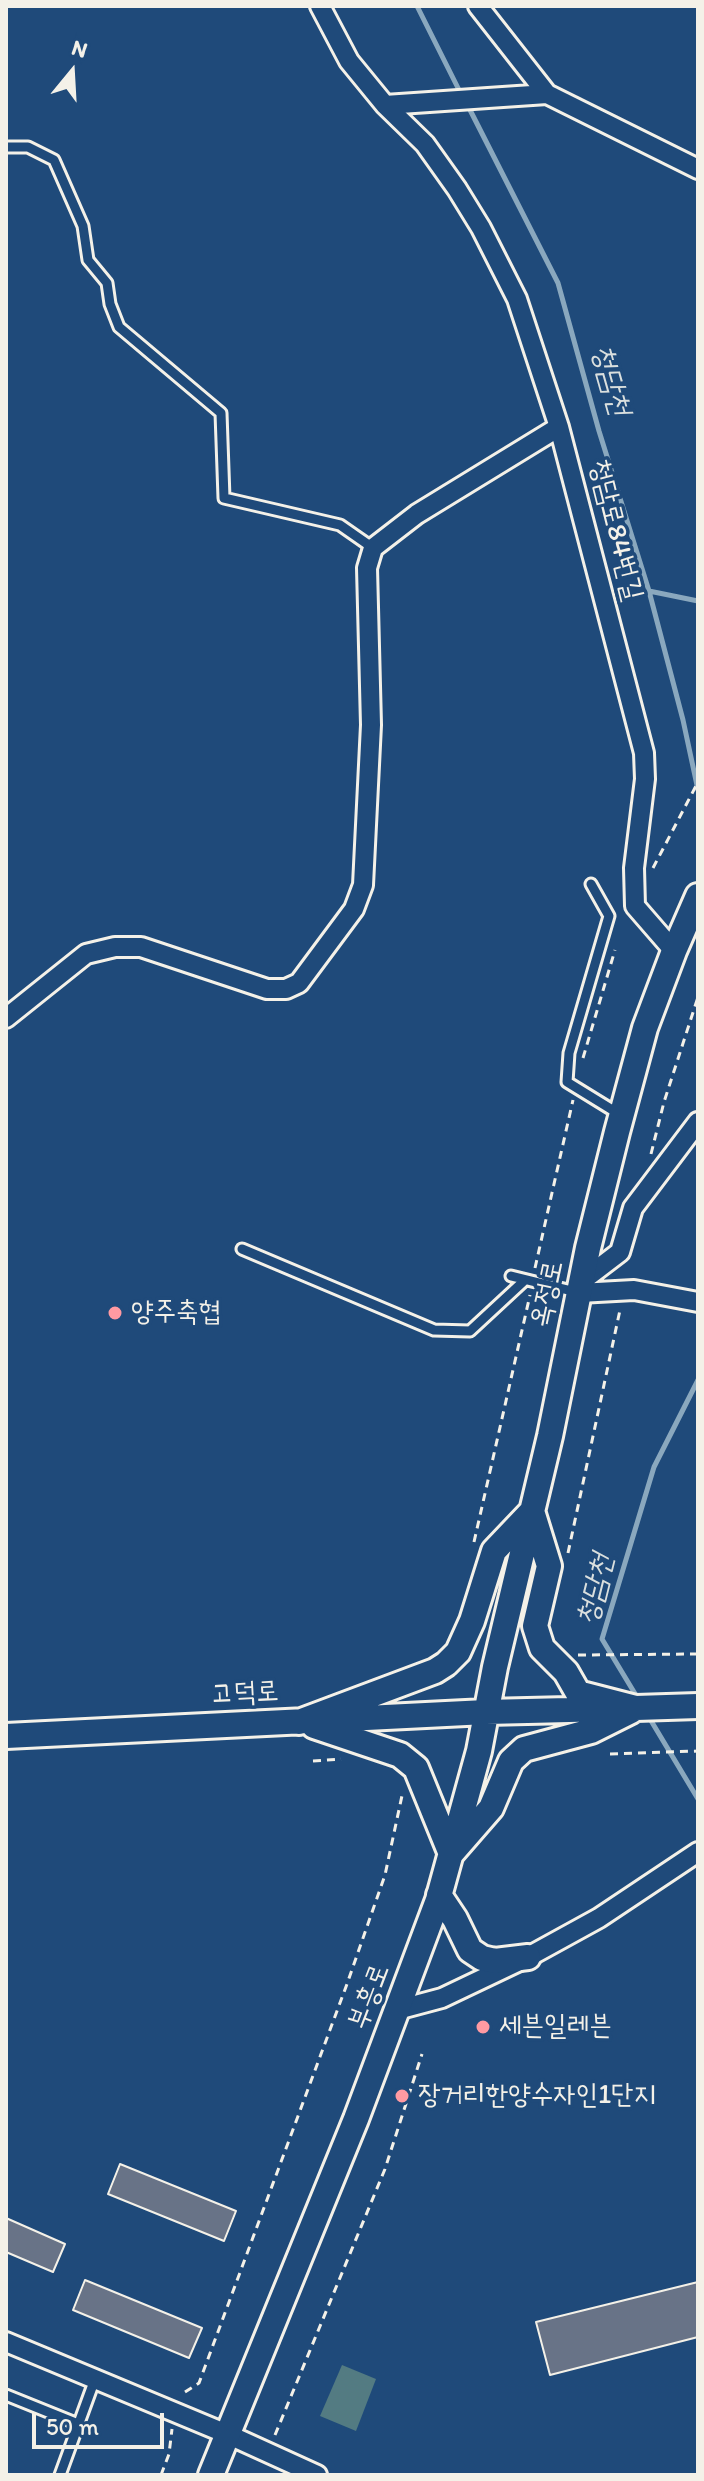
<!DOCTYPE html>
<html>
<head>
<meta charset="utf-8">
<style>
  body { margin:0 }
  #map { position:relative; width:704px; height:2481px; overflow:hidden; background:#1f4a7a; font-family:Itim,sans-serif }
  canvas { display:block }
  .frame { position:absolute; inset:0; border:8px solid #f4f1e8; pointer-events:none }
  .north { position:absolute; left:32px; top:32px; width:80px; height:80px; -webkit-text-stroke:6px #1f4a7a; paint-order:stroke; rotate:18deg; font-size:22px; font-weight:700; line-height:32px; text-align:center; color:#f4f1e8 }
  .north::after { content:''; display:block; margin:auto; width:28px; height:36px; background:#f4f1e8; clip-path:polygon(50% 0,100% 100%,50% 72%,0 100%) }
  .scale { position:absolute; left:32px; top:2413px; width:132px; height:36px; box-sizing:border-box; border:4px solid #f4f1e8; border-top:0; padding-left:10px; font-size:24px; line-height:28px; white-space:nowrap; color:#f4f1e8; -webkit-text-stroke:6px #1f4a7a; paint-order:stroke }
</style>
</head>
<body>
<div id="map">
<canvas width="704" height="2481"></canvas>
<div class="frame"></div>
<div class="north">N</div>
<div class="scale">50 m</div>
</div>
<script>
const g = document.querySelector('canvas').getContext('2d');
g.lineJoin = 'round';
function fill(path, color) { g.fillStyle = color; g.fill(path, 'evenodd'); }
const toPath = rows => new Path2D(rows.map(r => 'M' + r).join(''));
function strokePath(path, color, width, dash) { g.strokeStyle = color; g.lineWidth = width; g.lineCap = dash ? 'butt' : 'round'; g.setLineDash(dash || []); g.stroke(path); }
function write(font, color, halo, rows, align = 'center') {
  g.font = font + ' Itim,"Poor Story",sans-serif'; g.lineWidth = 7; g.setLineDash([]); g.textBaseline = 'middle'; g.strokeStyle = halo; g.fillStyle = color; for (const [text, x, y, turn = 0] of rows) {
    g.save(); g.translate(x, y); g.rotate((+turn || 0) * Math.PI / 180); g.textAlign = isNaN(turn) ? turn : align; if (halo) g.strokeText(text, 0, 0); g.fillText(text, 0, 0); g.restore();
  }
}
fill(toPath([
  [342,2365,376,2379,356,2431,320,2416]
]), '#537b82');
strokePath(toPath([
  [417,6,462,96],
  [467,104,558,283,599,431,649,591,683,720,698,790],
  [649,591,698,601],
  [640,1702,602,1639,654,1467,698,1380],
  [647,1714,698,1799]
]), '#8aa8be', 5);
const building = toPath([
  [120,2164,236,2211,224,2241,108,2194,120,2164],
  [6,2218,65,2244,53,2272,6,2252,6,2218],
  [85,2280,202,2328,189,2358,73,2310,85,2280],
  [698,2282,698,2337,550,2375,536,2322,698,2282]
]);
fill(building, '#687387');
strokePath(building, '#f4f1e8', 2);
const service = toPath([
  [6,147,28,147,54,160,83,226,88,260,107,283,110,304,119,327,221,413,224,498,340,525,373,548],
  [591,884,609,916,569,1053,567,1082,619,1114],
  [242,1249,434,1330,470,1331,525,1280],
  [511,1276,576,1292],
  [6,2395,78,2424],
  [60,2475,95,2379]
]);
const minor = toPath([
  [320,6,349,61,385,105,425,144,457,189,481,228,517,299,559,427,644,753,645,779,634,868,635,906,674,951],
  [478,6,547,94],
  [385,105,547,94,698,169],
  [6,1018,86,954,115,947,141,947,267,989,286,989,299,983,354,909,363,885,371,725,367,568,373,548,417,514,559,427],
  [582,1281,620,1252,633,1208,698,1122],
  [579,1293,634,1290,698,1302],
  [397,2010,442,1998,528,1957,599,1918,698,1852],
  [6,2342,227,2434,317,2475]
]);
const secondary = toPath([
  [299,1722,435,1671,446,1664,458,1652,472,1621,494,1551,532,1511,549,1566,535,1626,542,1648,566,1672,578,1693,636,1708,698,1706],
  [314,1726,400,1755,416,1768,451,1854,491,1808,511,1761,524,1749,591,1731,631,1711],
  [6,1736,486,1712,610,1709],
  [439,1895,455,1919,470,1950,482,1958,495,1961,528,1957],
  [211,2475,356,2119,438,1900,479,1751,495,1667,550,1436,588,1248,617,1132,645,1028,674,951,698,896]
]);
strokePath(service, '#f4f1e8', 15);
strokePath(minor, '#f4f1e8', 24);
strokePath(secondary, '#f4f1e8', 30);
strokePath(toPath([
  [653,868,698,782],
  [583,1058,615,950],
  [651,1154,664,1102,698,997],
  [535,1268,573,1100],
  [474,1542,530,1295],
  [568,1553,620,1310],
  [578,1655,698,1654],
  [610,1754,698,1751],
  [313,1761,341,1759],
  [185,2392,199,2383,347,1984,385,1875,403,1791],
  [275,2435,385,2169,422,2054],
  [161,2475,169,2454,172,2429]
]), '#f4f1e8', 3, [8, 6]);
strokePath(service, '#1f4a7a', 9);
strokePath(minor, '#1f4a7a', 18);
strokePath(secondary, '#1f4a7a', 24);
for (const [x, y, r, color] of [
  [115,1313,8,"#ff9aa2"],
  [483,2027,8,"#ff9aa2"],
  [402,2096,8,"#ff9aa2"]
]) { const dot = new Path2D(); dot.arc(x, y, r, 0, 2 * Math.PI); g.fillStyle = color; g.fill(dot); strokePath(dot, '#1f4a7a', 3); }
write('28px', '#f4f1e8', '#1f4a7a', [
  ["청담로84번길",615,530,76],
  ["옥정로",548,1294,-78],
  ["고덕로",245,1694,-3],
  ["부흥로",370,1997,-69]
]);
write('28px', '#f4f1e8', '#1f4a7a', [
  ["양주축협",131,1313],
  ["세븐일레븐",499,2027],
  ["장거리한양수자인1단지",418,2096]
], 'left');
write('italic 30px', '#dadfde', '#1f4a7a', [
  ["청담천",610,380,74],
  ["청담천",596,1590,-76]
]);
</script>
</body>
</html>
